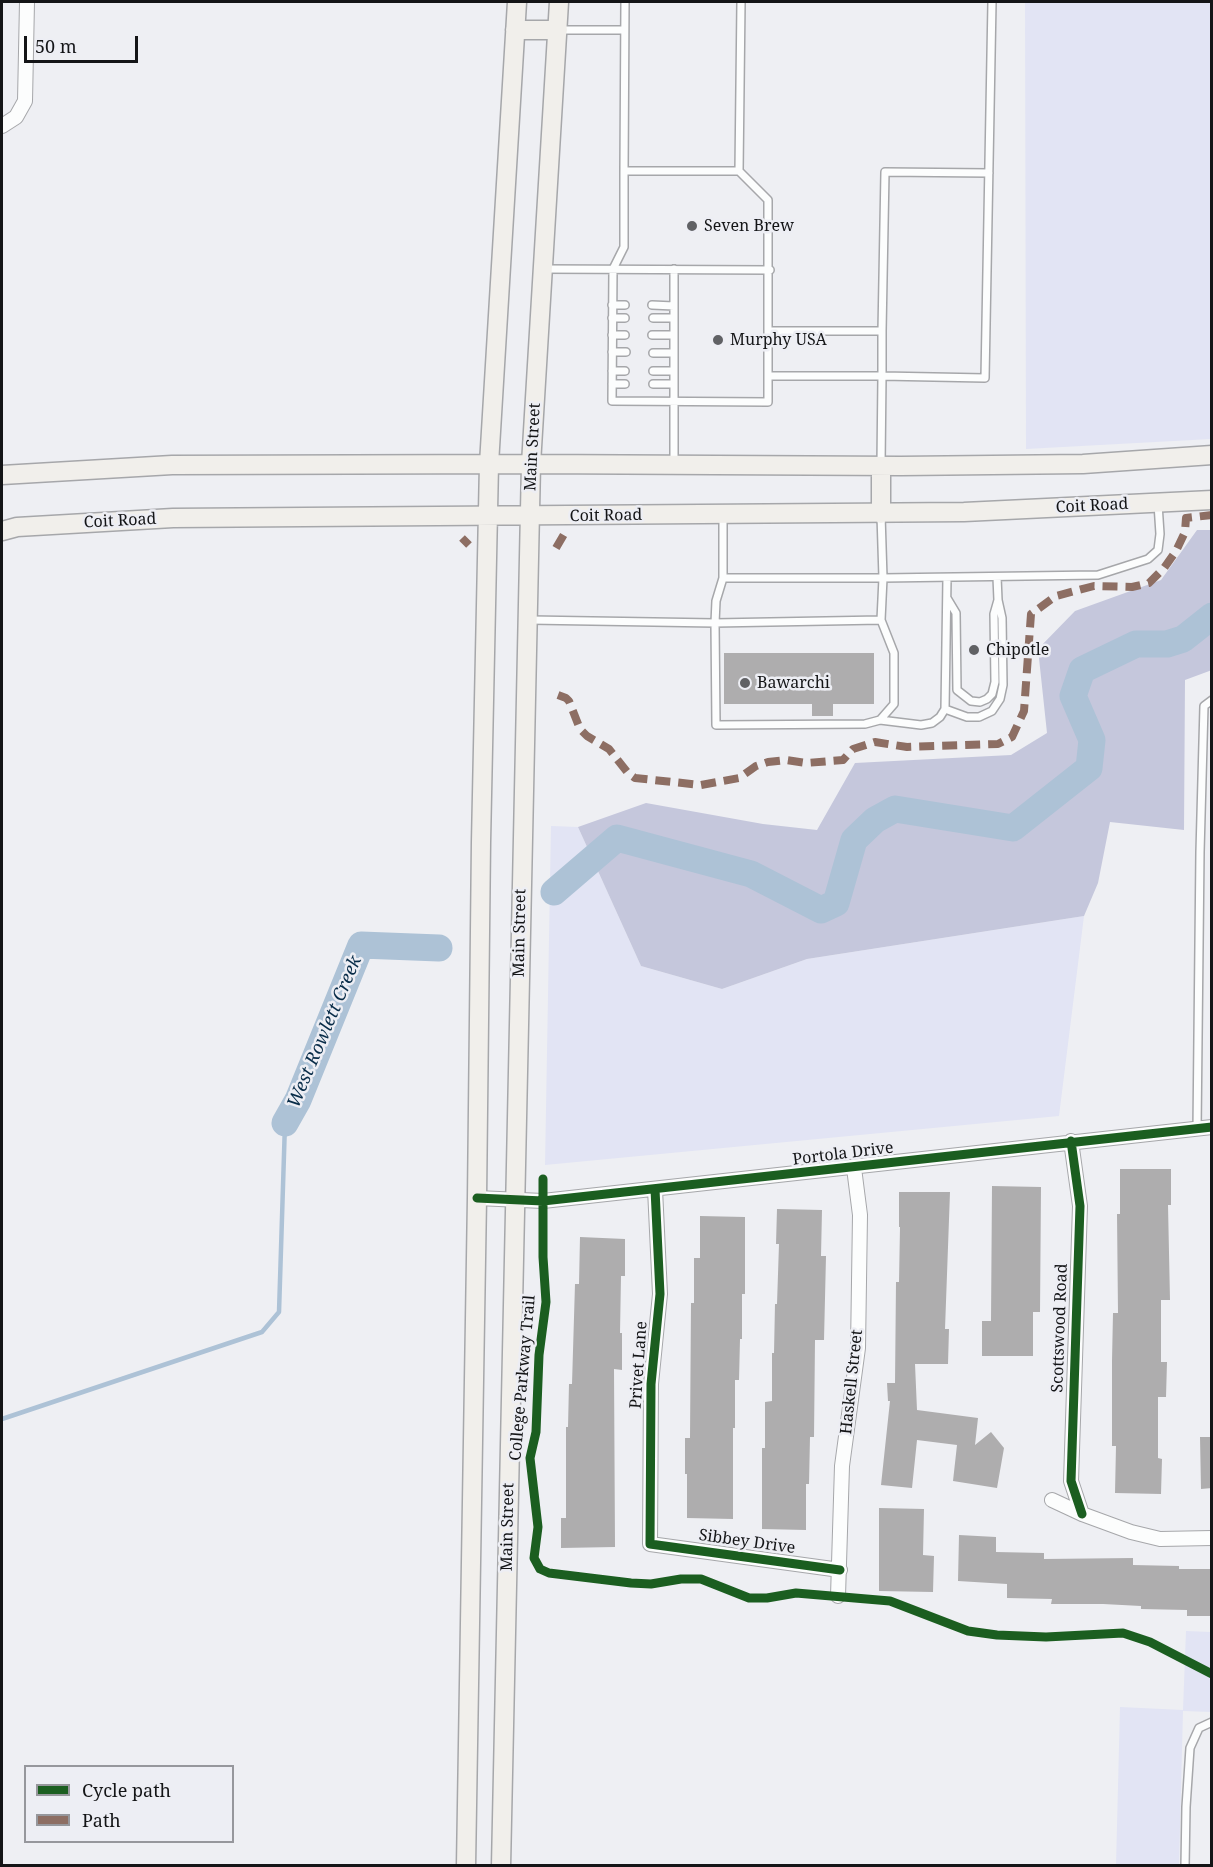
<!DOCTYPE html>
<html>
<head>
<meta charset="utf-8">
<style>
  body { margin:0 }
  #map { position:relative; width:1213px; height:1867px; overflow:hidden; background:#eeeff3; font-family:"Noto Serif",serif }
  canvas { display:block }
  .frame { position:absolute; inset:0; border:3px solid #141517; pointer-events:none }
  .legend { position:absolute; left:24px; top:1765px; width:210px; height:78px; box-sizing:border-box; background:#edeef4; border:2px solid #96979c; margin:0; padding:8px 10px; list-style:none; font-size:18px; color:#141517 }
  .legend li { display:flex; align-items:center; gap:12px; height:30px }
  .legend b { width:30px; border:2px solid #96979c }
  .scale { position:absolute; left:24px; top:36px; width:114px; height:27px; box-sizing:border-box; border:3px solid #141517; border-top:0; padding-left:8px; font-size:18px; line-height:21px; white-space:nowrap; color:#141517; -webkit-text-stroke:4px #edeef4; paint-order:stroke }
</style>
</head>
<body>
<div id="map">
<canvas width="1213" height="1867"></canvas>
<div class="frame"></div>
<ul class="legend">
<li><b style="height:8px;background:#1b5e20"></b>Cycle path</li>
<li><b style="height:8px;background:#8d6e63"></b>Path</li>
</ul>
<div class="scale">50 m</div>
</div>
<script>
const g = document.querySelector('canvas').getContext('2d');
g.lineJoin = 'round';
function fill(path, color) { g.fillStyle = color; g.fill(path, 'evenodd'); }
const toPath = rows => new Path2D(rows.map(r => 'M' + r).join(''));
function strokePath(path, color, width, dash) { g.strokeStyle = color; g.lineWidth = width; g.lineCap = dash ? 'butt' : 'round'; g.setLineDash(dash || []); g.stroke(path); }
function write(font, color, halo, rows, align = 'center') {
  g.font = font + ' "Noto Serif",serif'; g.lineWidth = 5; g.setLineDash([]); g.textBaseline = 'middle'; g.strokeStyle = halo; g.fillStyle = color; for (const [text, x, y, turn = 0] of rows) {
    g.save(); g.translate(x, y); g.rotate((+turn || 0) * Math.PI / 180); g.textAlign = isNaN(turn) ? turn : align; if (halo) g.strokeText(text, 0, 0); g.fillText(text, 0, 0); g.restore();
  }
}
fill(toPath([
  [1025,2,1211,2,1211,439,1026,449],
  [551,826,578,827,641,966,722,989,807,959,1084,916,1059,1116,545,1165],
  [1186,1631,1211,1632,1212,1712,1183,1711,1179,1865,1116,1865,1120,1707,1183,1710]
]), '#e2e4f4');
fill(toPath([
  [1197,530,1211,530,1212,670,1185,680,1184,830,1110,822,1098,883,1084,916,807,959,722,989,641,966,578,827,646,803,763,824,817,830,855,763,1011,755,1047,733,1038,649,1075,611,1161,580]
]), '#c5c7dc');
strokePath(toPath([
  [2,1419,262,1332,279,1312,285,1123]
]), '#adc2d6', 4.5);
strokePath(toPath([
  [554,892,617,838,751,874,821,910,836,903,854,840,875,820,895,809,1013,828,1089,768,1092,740,1073,696,1082,670,1136,644,1167,644,1183,639,1212,616],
  [285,1123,298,1100,361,945,439,948]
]), '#adc2d6', 27);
fill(toPath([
  [724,653,874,653,874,704,833,704,833,716,812,716,812,704,724,704],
  [1120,1169,1171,1169,1171,1205,1168,1205,1170,1300,1161,1300,1161,1362,1167,1362,1166,1397,1158,1397,1158,1458,1162,1459,1161,1494,1115,1493,1116,1446,1112,1446,1112,1361,1113,1313,1118,1313,1117,1214,1120,1214],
  [992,1186,1041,1187,1040,1312,1033,1312,1033,1356,982,1356,982,1321,991,1321],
  [899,1192,950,1192,945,1329,949,1329,948,1364,915,1364,917,1410,978,1418,975,1445,991,1432,1004,1448,997,1488,953,1481,957,1445,917,1440,912,1488,881,1485,890,1401,888,1401,887,1383,895,1383,896,1282,899,1282,900,1227,899,1227],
  [777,1209,822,1210,821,1256,826,1256,824,1340,815,1340,814,1437,810,1437,809,1484,806,1484,806,1530,762,1529,762,1448,765,1448,765,1402,772,1401,772,1353,774,1353,775,1304,777,1304,779,1244,776,1244],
  [700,1216,745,1217,745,1294,742,1294,742,1339,740,1339,739,1380,735,1380,735,1428,733,1428,733,1519,687,1518,687,1474,685,1474,685,1438,690,1438,691,1303,694,1303,694,1258,700,1258],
  [580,1237,625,1239,625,1276,621,1276,620,1333,622,1333,622,1370,614,1369,615,1547,561,1548,561,1518,566,1518,566,1427,568,1427,569,1384,572,1384,575,1284,579,1284],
  [1200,1437,1212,1437,1212,1488,1201,1489],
  [879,1508,924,1509,923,1555,934,1556,933,1592,879,1591],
  [959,1535,996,1537,996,1552,1044,1553,1044,1559,1133,1558,1133,1565,1179,1566,1179,1569,1212,1569,1212,1616,1187,1616,1187,1610,1141,1609,1141,1606,1103,1604,1051,1604,1052,1599,1007,1598,1007,1584,958,1581]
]), '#aeadae');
const lane = toPath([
  [560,30,624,30],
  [624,171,739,171,768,200,768,402,612,401,613,269,624,247,624,171],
  [624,171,625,2],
  [739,171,741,2],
  [543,269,770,270],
  [612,305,625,305],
  [652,305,674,306],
  [612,318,625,318],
  [653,318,674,318],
  [769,331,882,331,882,376,985,378,992,2],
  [882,331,885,172,989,173],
  [612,335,625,335],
  [652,335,674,335],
  [612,352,626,352],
  [653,353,674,353],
  [612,371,625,371],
  [653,371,674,371],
  [769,376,882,376,881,464],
  [612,384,625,384],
  [653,384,674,384],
  [674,465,674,269],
  [723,578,883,578,1098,575,1148,559,1158,550,1160,534,1158,504],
  [947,598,956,613,957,690,971,701,980,702,987,699,992,694,995,682,994,614,998,600],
  [530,620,715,623,881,620,894,653,894,704,880,720,865,724,716,725,715,623,716,601,723,578,723,516],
  [881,620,883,578,881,515],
  [945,709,967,717,979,717,992,711,1000,699,1003,685,1002,618,998,600,997,577],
  [880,720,921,725,932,723,940,717,945,709,947,578],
  [1197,1130,1200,852,1204,706,1212,700],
  [1185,1866,1186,1807,1190,1748,1199,1728,1212,1722]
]);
const street = toPath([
  [2,126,16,117,25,101,27,2],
  [1071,1141,1080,1206,1071,1481,1082,1514],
  [655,1189,660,1294,651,1384,650,1544,840,1570],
  [477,1198,543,1201,1212,1127],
  [1052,1500,1082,1514,1131,1532,1160,1539,1212,1538],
  [838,1596,842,1466,858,1348,860,1215,854,1168]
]);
const secondary = toPath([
  [515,30,558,30],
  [881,466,881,514],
  [2,475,172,465,531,464,901,466,1083,464,1212,455],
  [2,531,17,527,173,518,964,512,1212,500],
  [466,1866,477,1198,481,842,489,464,517,2],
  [501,1866,531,464,559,2]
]);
strokePath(lane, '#a6a7aa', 10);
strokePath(street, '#a6a7aa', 16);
strokePath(secondary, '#a6a7aa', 21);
strokePath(lane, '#fcfdfd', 7);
strokePath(street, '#fcfdfd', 14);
strokePath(secondary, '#f1efeb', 18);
strokePath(toPath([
  [462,538,469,545],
  [556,548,566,531],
  [558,695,566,698,569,701,580,729,587,736,609,749,628,773,635,778,701,785,739,778,756,766,768,762,786,760,806,763,843,760,853,749,875,742,907,747,998,744,1012,737,1024,711,1031,614,1056,596,1094,586,1132,587,1149,583,1164,568,1176,551,1185,532,1186,518,1212,515]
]), '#8d6e63', 8, [15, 8]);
strokePath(toPath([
  [1071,1141,1080,1206,1071,1481,1082,1514],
  [543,1179,543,1257,546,1302,539,1355,536,1432,530,1458,538,1527,534,1558,540,1569,549,1573,631,1583,651,1584,681,1579,701,1579,749,1598,767,1598,796,1593,890,1601,968,1631,997,1635,1046,1637,1123,1633,1150,1642,1212,1674],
  [655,1189,660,1294,651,1384,650,1544,840,1570],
  [477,1198,543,1201,1212,1127]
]), '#1b5e20', 9);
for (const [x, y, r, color] of [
  [692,226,6,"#606164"],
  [718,340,6,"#606164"],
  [974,650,6,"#606164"],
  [745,683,6,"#606164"]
]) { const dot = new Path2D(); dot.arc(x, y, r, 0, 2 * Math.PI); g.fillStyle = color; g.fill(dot); strokePath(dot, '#edeef4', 2); }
write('16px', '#141517', '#edeef4', [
  ["Seven Brew",704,226],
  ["Murphy USA",730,340],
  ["Chipotle",986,650],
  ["Bawarchi",757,683]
], 'left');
write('16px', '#141517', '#edeef4', [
  ["Main Street",533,447,-87],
  ["Coit Road",1092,506,-3],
  ["Coit Road",606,516,-1],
  ["Coit Road",120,521,-3],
  ["Main Street",520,933,-89],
  ["Portola Drive",843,1154,-7],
  ["Scottswood Road",1060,1328,-88],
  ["Privet Lane",639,1365,-86],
  ["College Parkway Trail",523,1378,-85],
  ["Haskell Street",852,1382,-84],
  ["Main Street",508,1527,-89],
  ["Sibbey Drive",747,1542,8]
]);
write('italic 18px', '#082c48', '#edeef4', [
  ["West Rowlett Creek",325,1032,-67]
]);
</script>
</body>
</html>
